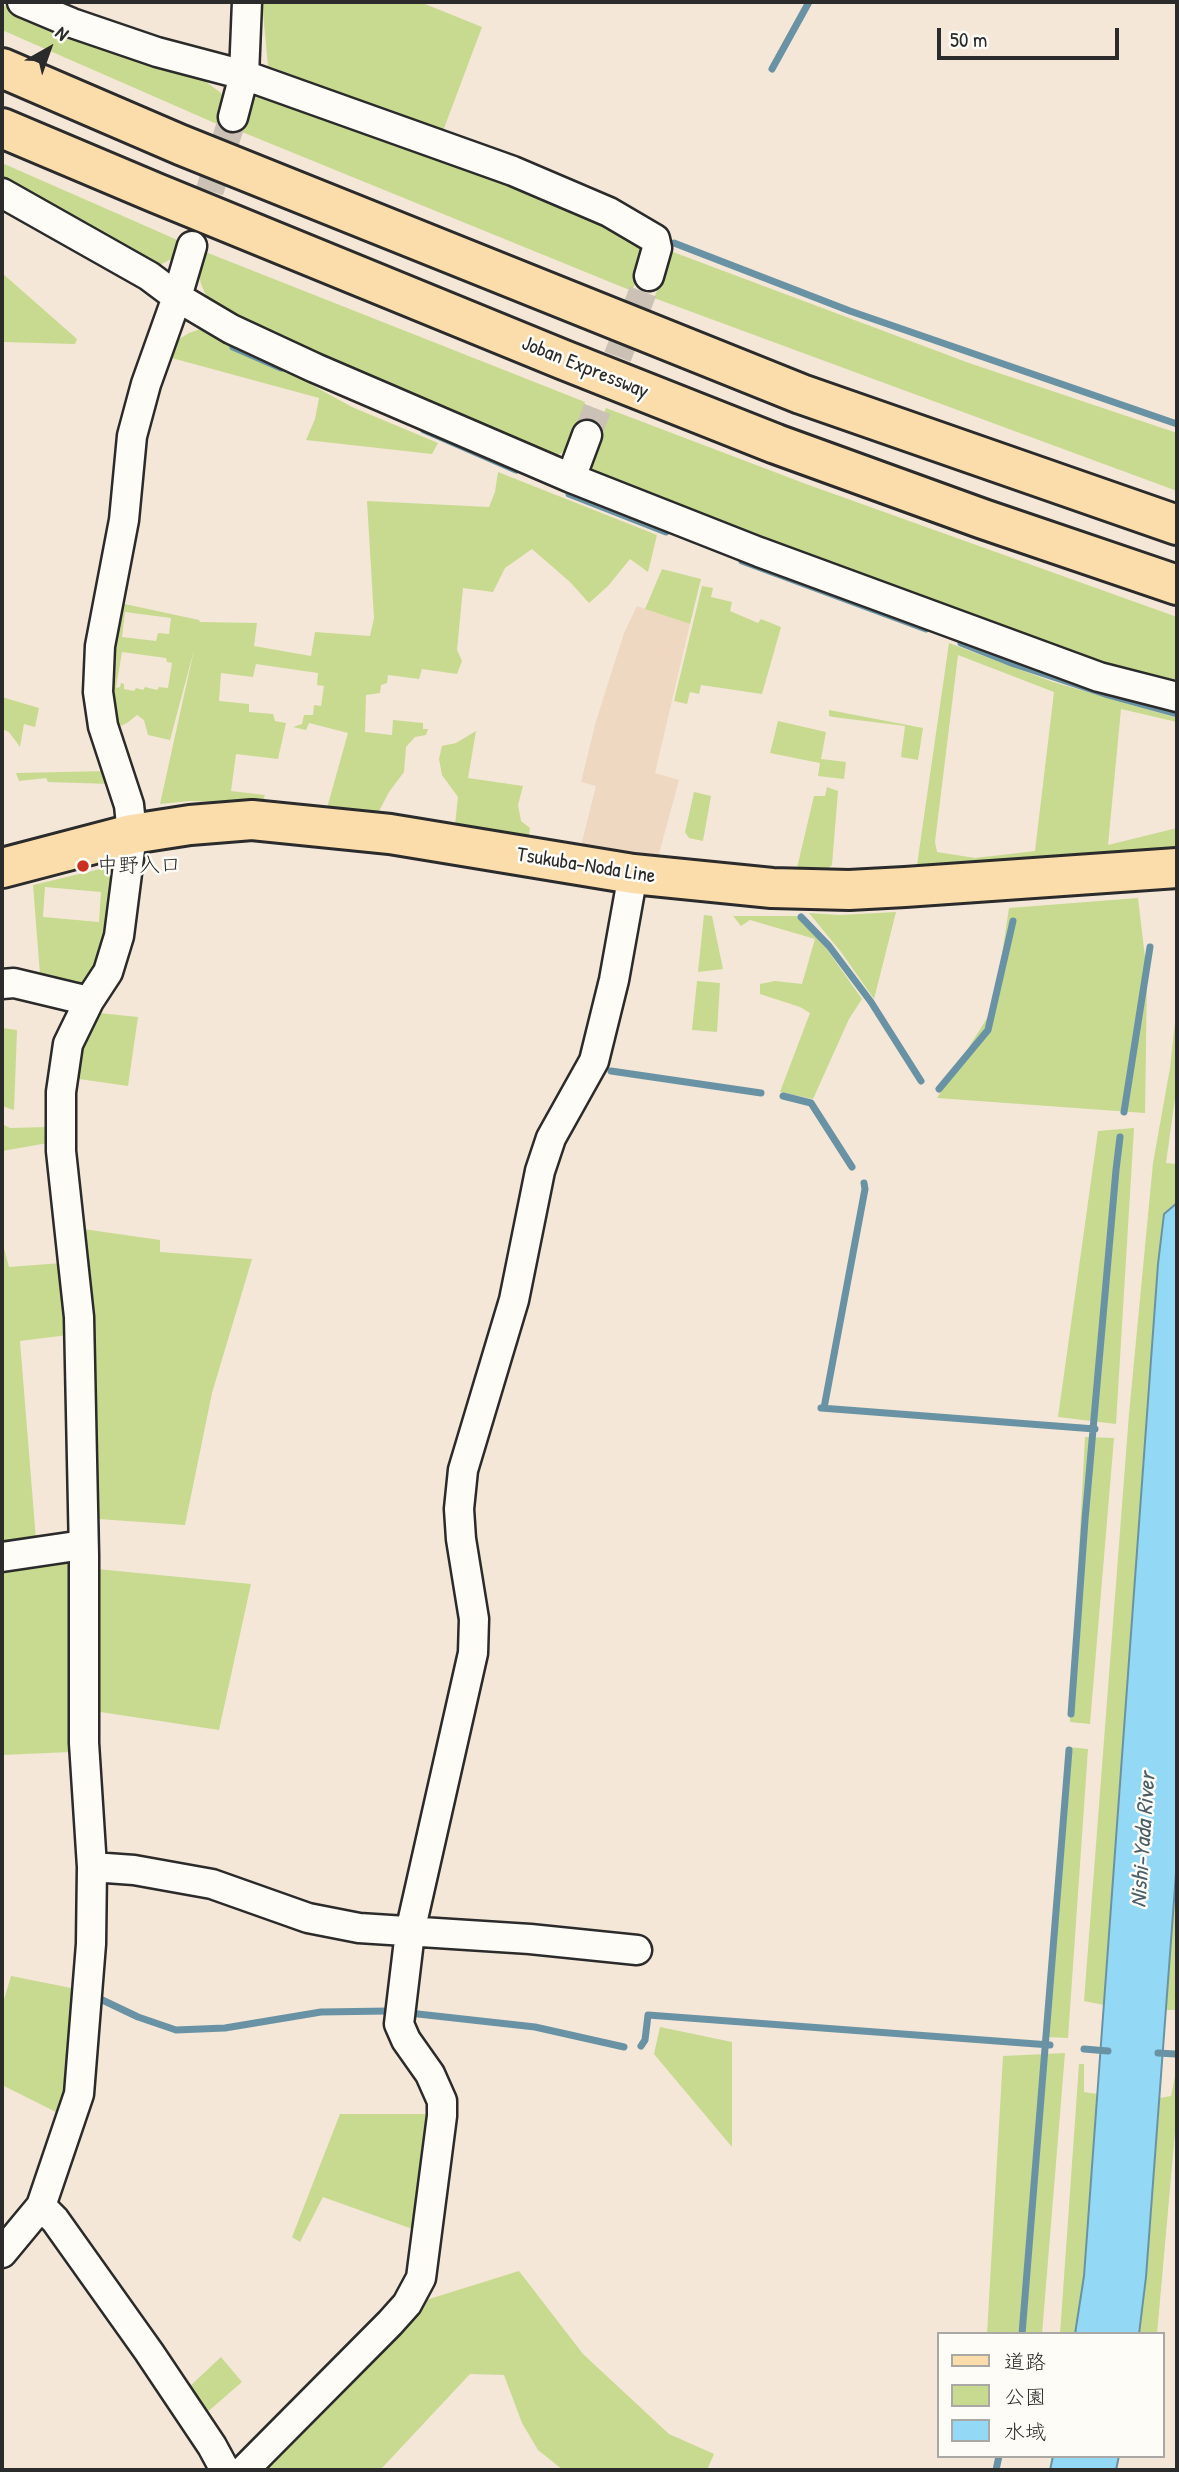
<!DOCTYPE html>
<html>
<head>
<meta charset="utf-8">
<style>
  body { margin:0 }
  #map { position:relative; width:1179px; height:2472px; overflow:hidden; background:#f4e7d8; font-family:"Patrick Hand","Klee One",sans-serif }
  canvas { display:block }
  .frame { position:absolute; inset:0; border:4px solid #2b2b2b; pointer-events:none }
  .legend { position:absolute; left:937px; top:2332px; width:228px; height:126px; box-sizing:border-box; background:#fdfcf7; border:2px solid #a9a8a5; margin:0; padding:9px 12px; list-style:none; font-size:21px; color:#2b2b2b }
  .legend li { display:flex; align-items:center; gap:14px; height:35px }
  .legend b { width:35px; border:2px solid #a9a8a5 }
  .north { position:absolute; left:14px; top:14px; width:70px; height:70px; -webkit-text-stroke:5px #fdfcf7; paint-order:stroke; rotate:40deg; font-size:19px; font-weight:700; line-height:28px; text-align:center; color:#2b2b2b }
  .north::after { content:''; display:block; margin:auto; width:24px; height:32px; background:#2b2b2b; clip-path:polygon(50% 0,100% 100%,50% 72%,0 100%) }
  .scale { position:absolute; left:937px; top:28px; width:182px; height:32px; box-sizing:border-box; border:4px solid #2b2b2b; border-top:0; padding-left:9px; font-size:21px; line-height:24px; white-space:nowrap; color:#2b2b2b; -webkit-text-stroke:5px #fdfcf7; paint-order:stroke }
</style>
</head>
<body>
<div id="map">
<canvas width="1179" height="2472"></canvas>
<div class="frame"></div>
<ul class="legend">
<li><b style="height:9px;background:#fbddab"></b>道路</li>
<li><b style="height:19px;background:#c7da8f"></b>公園</li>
<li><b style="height:19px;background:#93d8f5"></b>水域</li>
</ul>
<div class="north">N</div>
<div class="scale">50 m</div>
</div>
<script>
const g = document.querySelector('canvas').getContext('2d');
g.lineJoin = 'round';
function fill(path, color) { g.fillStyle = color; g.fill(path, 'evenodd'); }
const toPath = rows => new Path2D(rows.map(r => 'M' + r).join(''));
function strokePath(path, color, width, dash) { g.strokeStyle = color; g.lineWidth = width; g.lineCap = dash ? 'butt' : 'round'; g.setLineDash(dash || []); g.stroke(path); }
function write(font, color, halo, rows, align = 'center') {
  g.font = font + ' "Patrick Hand","Klee One",sans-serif'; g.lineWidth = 5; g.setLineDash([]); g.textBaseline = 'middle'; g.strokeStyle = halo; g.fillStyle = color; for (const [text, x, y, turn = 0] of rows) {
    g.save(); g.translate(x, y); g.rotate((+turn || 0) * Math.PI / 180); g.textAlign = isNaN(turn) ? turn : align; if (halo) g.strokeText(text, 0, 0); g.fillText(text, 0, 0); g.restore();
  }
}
fill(toPath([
  [637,606,690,624,655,773,679,780,657,861,580,850,596,786,581,782,596,721,624,633]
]), '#eed8c2');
fill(toPath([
  [262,2,420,2,482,27,443,131,268,66],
  [2,5,80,35,191,71,221,93,225,105,217,124,2,30],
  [269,92,504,176,636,238,647,255,632,291,242,132,249,104,255,98],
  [2,163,182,242,175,257,156,267,2,181],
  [203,251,585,402,573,446,560,454,538,455,220,314,208,300,201,284,198,270],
  [673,252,969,363,1177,433,1177,491,654,298],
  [2,273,77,339,75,344,2,342],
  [206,327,352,407,438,443,432,454,306,440,315,419,319,398,168,357,171,344,189,333],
  [606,408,806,484,1177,617,1177,689,1067,658,596,479,587,458],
  [498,472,657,535,648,572,630,559,608,586,589,603,570,582,532,549,505,568,493,592,463,588,457,650,462,661,457,674,422,669,419,679,388,675,387,683,381,685,380,693,366,695,365,732,392,735,393,720,423,723,423,729,428,729,426,735,415,737,406,747,404,772,389,792,377,815,327,808,348,733,309,723,306,730,293,727,302,724,304,715,313,715,314,705,321,706,324,686,317,685,318,673,256,664,253,677,221,673,219,701,249,704,249,712,273,714,275,721,286,723,278,759,236,754,231,791,265,795,262,803,190,801,160,804,194,650,170,740,148,735,144,720,137,715,127,723,116,728,108,672,120,603,199,620,200,622,257,623,254,646,311,656,315,632,370,636,374,618,367,501,489,507,495,492],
  [125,612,171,618,169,634,158,633,156,641,122,637],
  [122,652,166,658,167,662,172,663,168,688,159,687,157,690,145,687,143,690,136,688,134,691,124,689,124,684,121,683,120,687,116,688],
  [662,569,701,579,690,624,645,609],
  [702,586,713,588,711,597,732,602,730,611,758,623,761,619,781,627,762,694,701,685,699,694,690,692,687,704,674,701],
  [949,643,1053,682,1177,718,1177,722,1121,709,1108,845,1177,828,1177,843,1174,850,1032,859,919,874,917,865],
  [958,655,1054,692,1035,851,975,858,937,852,935,842],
  [2,697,39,708,35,727,24,724,20,747,9,732,2,729],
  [829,710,923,728,918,760,901,757,905,726,833,717,829,716],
  [778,721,826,732,821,759,846,762,844,779,818,776,820,763,770,753],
  [476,731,468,778,523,786,518,805,521,821,530,828,528,841,455,825,458,797,442,775,439,759,442,746,456,743],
  [108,771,111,784,48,782,46,778,19,781,16,773],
  [827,787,838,791,832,865,824,872,796,872,814,796,825,796],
  [694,792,711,796,703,841,689,838,685,832],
  [117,865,112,929,86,994,41,987,33,885],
  [45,887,101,892,99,922,43,917],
  [1138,898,1147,974,1145,1113,937,1098,994,1007,1009,908],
  [896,912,874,999,841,952,809,913,840,915],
  [704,915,712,916,723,969,698,972],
  [733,916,796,916,826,948,862,999,849,1019,813,1099,780,1092,810,1013,800,1007,760,994,760,984,775,981,802,984,815,939,750,920,741,926],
  [697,981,720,983,717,1032,692,1030],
  [1177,1003,1177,1084,1166,1163,1177,1164,1177,1203,1164,1214,1158,1264,1104,2005,1084,2001,1129,1414,1153,1163,1170,1068],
  [99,1013,138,1017,128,1086,72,1078,78,1050],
  [2,1028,17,1030,14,1110,2,1106],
  [2,1124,10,1128,49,1127,48,1143,2,1151],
  [1134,1128,1116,1424,1058,1417,1098,1131],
  [83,1229,160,1240,160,1252,252,1259,212,1393,185,1525,98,1519,93,1384],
  [2,1241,9,1267,62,1263,68,1335,20,1341,36,1540,2,1546],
  [1085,1437,1114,1438,1090,1724,1070,1722],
  [60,1558,78,1569,69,1740,71,1752,2,1755,2,1567],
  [97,1569,251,1584,219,1730,94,1711],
  [1068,1747,1088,1749,1068,2038,1045,2037],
  [1177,1860,1177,2010,1166,2010],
  [11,1976,76,1989,62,2115,2,2085,2,2006],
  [660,2027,732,2042,732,2147,654,2054],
  [1065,2053,1042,2334,987,2334,1003,2056],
  [1079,2064,1084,2064,1084,2092,1098,2094,1084,2276,1075,2334,1060,2334],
  [1176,2071,1177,2110,1157,2334,1139,2334,1146,2277,1160,2098,1171,2096],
  [340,2114,432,2114,418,2231,323,2197,300,2242,292,2237],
  [519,2271,583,2354,669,2434,714,2454,707,2470,563,2470,538,2450,522,2423,504,2375,470,2374,382,2468,376,2470,259,2470,426,2300],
  [221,2357,242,2382,204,2415,188,2388]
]), '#c7da8f');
const water = toPath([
  [1177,1203,1177,1860,1146,2277,1139,2334,1075,2334,1084,2276,1158,1264,1164,1214,1177,1203],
  [1053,2456,1119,2456,1116,2470,1050,2470,1053,2456]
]);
fill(water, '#93d8f5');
strokePath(water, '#6993a4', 2);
strokePath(toPath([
  [772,69,809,2],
  [674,243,850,311,1177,424],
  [233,347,281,368],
  [424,430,516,470],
  [569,494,666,532],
  [742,561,926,629],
  [961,643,1014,664,1108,695,1177,714],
  [801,917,829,946,871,1002,921,1081],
  [611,1071,761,1093],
  [939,1089,988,1030,1013,921],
  [783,1096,811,1103,852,1167],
  [1124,1112,1150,947],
  [821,1408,1095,1429],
  [824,1408,865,1189,864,1183],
  [1071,1714,1085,1520,1116,1170,1120,1137],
  [96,1997,138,2017,176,2030,225,2028,321,2012,388,2011],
  [409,2013,535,2027,624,2047],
  [641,2046,645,2040,648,2015,1050,2045],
  [1084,2049,1108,2051],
  [1158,2053,1175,2054],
  [1022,2334,1069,1750],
  [996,2470,999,2456]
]), '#6993a4', 7);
strokePath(toPath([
  [197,231,233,117],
  [587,435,649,276]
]), '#ccc1b5', 28, [28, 14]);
const minor = toPath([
  [22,2,72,23,157,52,244,75,513,171,609,212,655,239,657,248,649,276],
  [233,117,244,75,247,2],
  [2,193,149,276,177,297,231,329,315,368,571,478,759,552,1099,677,1177,697],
  [571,478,587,435],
  [2,984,14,983,89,1001],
  [2,1557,83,1545],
  [92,1867,134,1870,212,1884,308,1918,359,1928,530,1939,637,1950],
  [41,2206,55,2220,149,2352,212,2446,225,2470],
  [2,2253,41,2206,79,2094,91,1944,92,1867,84,1743,84,1555,79,1317,61,1151,61,1092,68,1044,89,1001,108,972,119,936,132,834,129,805,103,726,98,692,100,646,124,520,132,436,146,384,177,297,192,246],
  [244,2470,390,2323,407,2304,421,2278,442,2116,442,2101,430,2074,406,2040,399,2024,410,1932,473,1653,474,1619,461,1539,459,1509,463,1470,514,1300,540,1171,551,1138,594,1061,614,980,633,874]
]);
const primary = toPath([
  [2,868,132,834,190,825,252,820,390,834,633,874,772,888,849,890,905,887,1177,868]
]);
const motorway = toPath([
  [2,68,181,145,801,394,1177,525],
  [2,128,156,193,564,360,776,444,983,519,1177,585]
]);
strokePath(minor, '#2b2b2b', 33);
strokePath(primary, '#2b2b2b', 44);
strokePath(motorway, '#2b2b2b', 44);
strokePath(minor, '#fdfcf7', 28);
strokePath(primary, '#fbddab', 38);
strokePath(motorway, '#fbddab', 38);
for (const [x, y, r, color] of [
  [83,866,7,"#c8321e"]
]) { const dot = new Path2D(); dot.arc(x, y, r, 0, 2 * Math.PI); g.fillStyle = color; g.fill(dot); strokePath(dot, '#fdfcf7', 2.5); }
write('21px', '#2b2b2b', '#fdfcf7', [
  ["Joban Expressway",585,368,22],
  ["Tsukuba-Noda Line",586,866,9]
]);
write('21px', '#2b2b2b', '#fdfcf7', [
  ["中野入口",97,866]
], 'left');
write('italic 23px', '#4a5f68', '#fdfcf7', [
  ["Nishi-Yada River",1144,1840,-86]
]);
</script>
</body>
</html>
